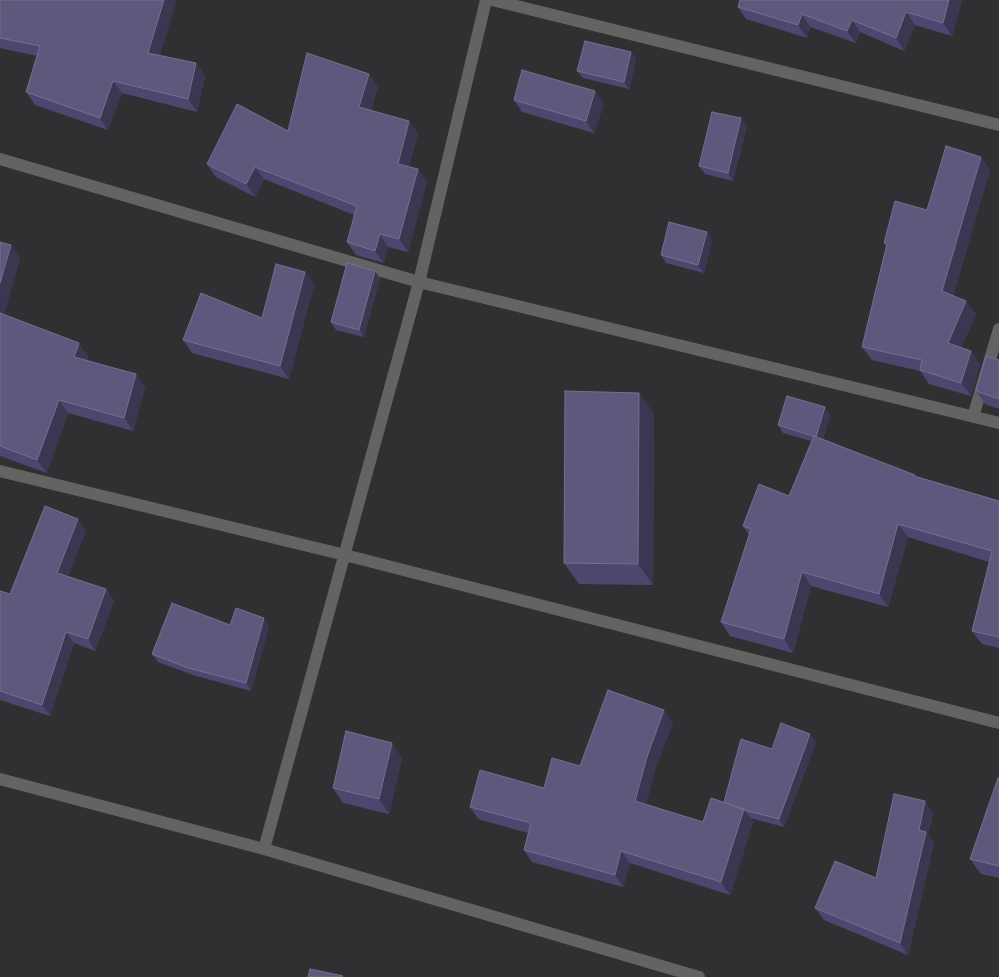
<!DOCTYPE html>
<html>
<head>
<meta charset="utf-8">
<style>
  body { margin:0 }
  canvas { display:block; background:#2f3032 }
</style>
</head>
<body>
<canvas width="999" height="977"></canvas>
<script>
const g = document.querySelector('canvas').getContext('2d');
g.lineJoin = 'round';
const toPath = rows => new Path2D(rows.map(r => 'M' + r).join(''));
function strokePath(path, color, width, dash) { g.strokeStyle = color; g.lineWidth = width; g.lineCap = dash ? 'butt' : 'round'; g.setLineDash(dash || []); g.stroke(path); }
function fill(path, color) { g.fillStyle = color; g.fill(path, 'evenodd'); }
strokePath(toPath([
  [492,0,999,125],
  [0,159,419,282,999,423],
  [973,417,999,329],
  [0,471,345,555,999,723],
  [0,779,264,849,699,977],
  [264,849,419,282,486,0]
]), '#636362', 12);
fill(toPath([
  [0,0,160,56,196,63,205,76,197,112,122,93,108,130,35,105,26,92,37,56,0,48],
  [740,0,962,0,952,36,915,25,904,51,860,32,856,43,810,27,807,38,746,19,738,7],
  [631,52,636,60,629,89,583,78,577,71],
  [378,87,371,110,418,133,409,167,418,169,427,182,408,252,388,247,384,263,356,255,347,242,354,215,264,179,255,197,216,177,207,164,288,131],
  [514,100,604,103,594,133,522,112],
  [747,126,733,181,705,174,699,166],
  [981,157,990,170,953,296,976,314,961,348,971,351,980,364,971,396,929,384,920,371,872,360,862,347,886,246,884,243,927,210],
  [707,232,712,240,704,273,666,263,661,255],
  [0,242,20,258,4,314,88,356,87,361,136,374,145,387,133,431,68,413,47,473,0,456],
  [375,271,380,279,364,337,336,330,331,322],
  [314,284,289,379,192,353,183,340,262,318],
  [999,360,999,409,985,404,976,391],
  [639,393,654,414,653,585,579,584,564,563],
  [825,407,830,415,823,439,916,477,999,501,999,648,982,644,972,631,989,562,908,537,888,607,811,586,793,653,730,636,721,622,749,535,743,526,789,496,811,441,783,433,778,425],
  [86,531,68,576,106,589,114,601,95,651,74,643,50,716,0,700,0,591,10,594],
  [230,625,269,626,251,691,193,675,158,662,152,654],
  [673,723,655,770,646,804,703,822,724,802,772,749,816,742,784,827,750,818,753,822,730,895,630,863,623,887,532,862,524,850,528,833,478,819,470,807,544,788,580,766],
  [402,758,389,814,343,803,333,788],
  [999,778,999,878,981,874,970,859],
  [933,813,928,835,934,843,908,955,824,920,815,908,876,878]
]), '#4f466f');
fill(toPath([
  [164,0,177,0,157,66,148,53],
  [949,0,962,0,952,36,943,23],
  [906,12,915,25,904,51,896,38],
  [802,14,810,27,807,38,798,25],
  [852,20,860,32,856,43,847,31],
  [631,52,636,60,629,89,624,82],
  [196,63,205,76,197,112,188,99],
  [369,74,378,87,368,120,359,107],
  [113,81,122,93,108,130,100,118],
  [595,91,604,103,594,133,586,121],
  [741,118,747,126,733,181,728,173],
  [409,121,418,133,407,177,398,164],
  [981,157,990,170,951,304,942,291],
  [255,167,264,179,255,197,246,184],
  [418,169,427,182,408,252,399,239],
  [707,232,712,240,704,273,698,265],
  [380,234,388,247,384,263,375,251],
  [11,245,20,258,2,323,0,321,0,283],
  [375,271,380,279,364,337,359,330],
  [305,272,314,284,289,379,280,366],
  [966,301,976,314,957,357,948,343],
  [79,343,88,356,83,370,74,357],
  [971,351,980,364,971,396,961,383],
  [136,374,145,387,133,431,124,418],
  [639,393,654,414,653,585,638,564],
  [59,400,68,413,47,473,37,460],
  [825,407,830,415,821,444,816,437],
  [78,519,86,531,65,584,57,573],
  [898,524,908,537,888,607,879,594],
  [802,572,811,586,793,653,784,639],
  [106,589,114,601,95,651,88,639],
  [264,618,269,626,251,691,246,683],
  [66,632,74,643,50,716,42,705],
  [664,710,673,723,655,770,644,813,635,801,647,757],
  [810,734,816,742,784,827,779,819],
  [392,743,402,758,389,814,379,799],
  [925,801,933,813,928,835,934,843,908,955,900,943,919,830],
  [744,809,753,822,730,895,721,882],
  [621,851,630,863,623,887,615,875]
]), '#3b3651');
const building = toPath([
  [0,0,164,0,148,53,196,63,188,99,113,81,100,118,26,92,40,46,0,38,0,0],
  [740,0,949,0,943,23,906,12,896,38,852,20,847,31,802,14,798,25,738,7,740,0],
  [585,41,631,52,624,82,577,71,585,41],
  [307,53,369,74,359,107,409,121,398,164,418,169,399,239,380,234,375,251,347,242,357,206,255,167,246,184,207,164,237,104,288,131,307,53],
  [522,70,595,91,586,121,514,100,522,70],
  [712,112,741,118,728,173,699,166,712,112],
  [946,146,981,157,942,291,966,301,948,343,971,351,961,383,920,370,922,360,862,347,887,244,884,243,895,201,927,210,946,146],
  [669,222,707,232,698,265,661,255,669,222],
  [0,242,11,245,0,283,0,242],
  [347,263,375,271,359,330,331,322,347,263],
  [276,264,305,272,280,366,183,340,201,293,262,318,276,264],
  [0,313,79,343,74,357,136,374,124,418,59,400,37,460,0,446,0,313],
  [986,356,999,360,999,399,976,391,986,356],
  [565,391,639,393,638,564,564,563,565,391],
  [787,396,825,407,816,437,778,425,787,396],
  [814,436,915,475,914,476,999,501,999,637,972,631,992,551,898,524,879,594,802,572,784,639,721,622,751,529,743,526,759,484,789,496,814,436],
  [45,506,78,519,57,573,106,589,88,639,66,632,42,705,0,691,0,591,10,594,45,506],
  [172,603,230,625,236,608,264,618,246,683,188,668,152,654,172,603],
  [608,690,664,710,647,757,635,801,703,822,711,798,744,809,721,882,621,851,615,875,524,850,531,823,470,807,480,770,544,788,552,758,580,766,608,690],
  [781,723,810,734,779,819,744,810,724,802,741,739,772,749,781,723],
  [346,731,392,743,379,799,333,788,346,731],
  [998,778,999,778,999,866,970,859,998,778],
  [894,794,925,801,919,830,926,832,900,943,815,908,835,861,876,878,894,794],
  [310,969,343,976,342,977,308,977,310,969]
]);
fill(building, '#5f587d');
strokePath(building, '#756f8e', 1);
</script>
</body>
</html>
